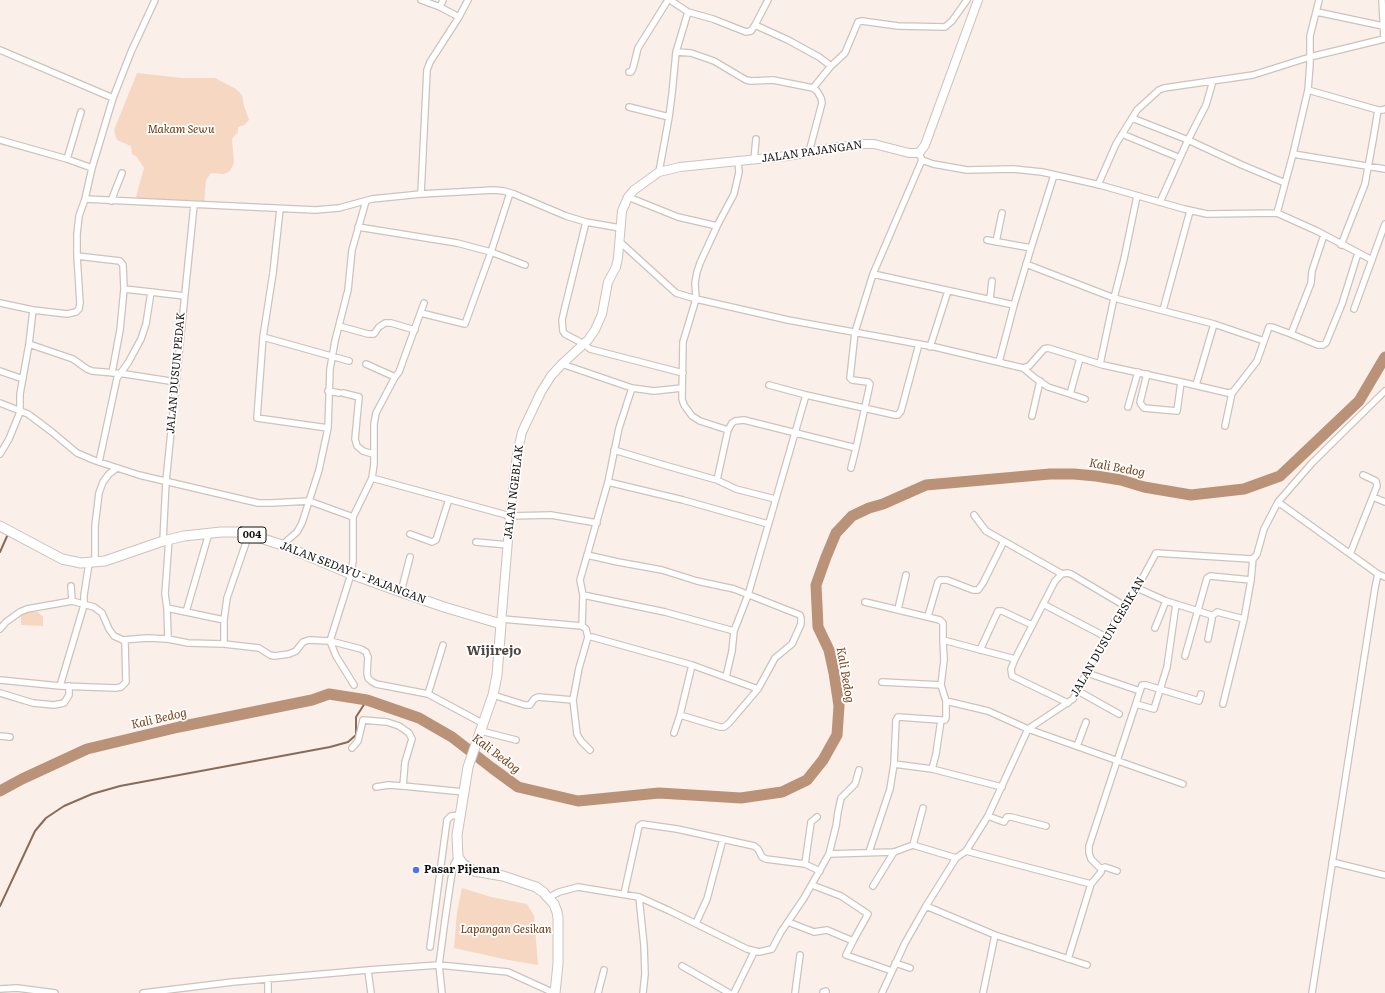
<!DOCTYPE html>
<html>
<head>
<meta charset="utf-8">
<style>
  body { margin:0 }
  canvas { display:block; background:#faefe9 }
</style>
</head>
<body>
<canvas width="1385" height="993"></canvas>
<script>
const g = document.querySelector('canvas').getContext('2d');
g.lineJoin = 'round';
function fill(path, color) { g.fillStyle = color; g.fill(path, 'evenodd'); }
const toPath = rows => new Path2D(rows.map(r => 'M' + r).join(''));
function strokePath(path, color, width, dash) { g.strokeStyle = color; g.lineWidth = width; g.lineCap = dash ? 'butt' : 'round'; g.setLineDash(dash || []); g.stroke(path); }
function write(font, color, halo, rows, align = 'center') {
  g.font = font + ' Literata,serif'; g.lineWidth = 3.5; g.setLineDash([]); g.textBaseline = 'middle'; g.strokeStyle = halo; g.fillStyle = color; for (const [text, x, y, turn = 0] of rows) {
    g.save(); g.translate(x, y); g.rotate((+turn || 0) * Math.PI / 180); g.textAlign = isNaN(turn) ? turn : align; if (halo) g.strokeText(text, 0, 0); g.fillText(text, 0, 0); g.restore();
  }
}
fill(toPath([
  [137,73,182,78,215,78,236,89,242,95,244,106,249,120,244,125,238,127,238,132,232,139,234,163,230,171,224,174,211,173,206,180,204,204,145,201,136,197,144,168,137,157,132,154,131,146,117,140,114,130],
  [21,612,38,612,43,617,43,626,21,625],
  [462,888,491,897,527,904,534,916,538,965,508,960,454,948,457,912]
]), '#f6d7c2');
strokePath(toPath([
  [0,552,8,534],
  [0,906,35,831,46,818,64,806,92,794,120,786,330,747,348,742,356,735,356,717,367,700]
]), '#886c59', 2);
strokePath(toPath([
  [0,791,22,779,87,749,179,727,312,700,329,694,367,700,419,718,452,737,492,768,518,787,578,801,659,793,741,798,782,792,807,780,823,760,837,735,839,706,834,673,829,650,818,627,816,585,826,557,836,533,852,516,869,508,883,504,926,485,1050,474,1074,474,1096,476,1121,480,1144,487,1191,495,1244,489,1280,476,1359,401,1385,357]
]), '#b99278', 11);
const minor = toPath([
  [421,0,440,7],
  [443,0,440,7,459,17],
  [670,0,688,12],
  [768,0,755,25,788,40,819,57,831,66],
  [1317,12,1383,26],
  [0,50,113,98],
  [676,52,691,53,714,61,746,80,751,81,773,80,813,88],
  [629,72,631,72,633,68,638,48,668,0],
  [1308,90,1378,110,1373,140,1365,184,1341,245],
  [629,107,669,117,659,172],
  [1378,110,1383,110,1385,109],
  [669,117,672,94,676,52,688,12,713,19,746,32,751,31,755,25],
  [1132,118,1188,140,1206,105,1213,81],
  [1122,134,1180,158],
  [0,140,67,159,92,168,85,199,79,216,77,234,77,256,80,303,79,309,76,312,67,314,33,310,0,303],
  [809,152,822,103,821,98,817,91,813,88,831,66,845,53,858,22,862,21,898,26,945,27,952,21,967,0],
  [919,153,922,160,933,164,967,170,1013,169,1042,172,1100,185,1184,209,1207,214,1277,213,1317,231,1372,260],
  [1293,154,1385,169],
  [67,159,81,112],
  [754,160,756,139],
  [738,162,739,172,734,194,718,224,700,263,697,272,695,283,696,299,683,342,682,399,684,405,692,416,700,421,728,430,732,423,735,421,744,420,856,448],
  [92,168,113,98,131,52,155,0],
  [1098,185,1116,144,1137,110,1159,90,1164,88,1253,75,1310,57,1384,39,1382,0],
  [510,193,491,252,525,265],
  [421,194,427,70,430,62,459,17,468,0],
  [628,197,678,217,717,226],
  [85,199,315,210,339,208,372,199,421,194,494,190,504,191,514,194,566,216,586,222,620,228],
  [111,201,122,173],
  [1160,202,1188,140,1242,165,1285,183],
  [280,209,273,273,263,337,257,418,328,428,330,369,335,341,348,290,352,250,366,201],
  [1277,213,1293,154,1308,90,1310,64,1310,36,1319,0],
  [586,222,565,307,562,320,563,331,565,334,584,344,590,349,683,373],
  [358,227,457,243,491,252,465,324,421,313],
  [987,240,1031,248,1054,175],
  [620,242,676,293,696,299,788,320,935,347,1023,368,1029,366,1044,349,1048,348,1103,365,1181,382],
  [996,242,1002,213],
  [77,256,120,261,123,265,124,289,151,292],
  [1026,264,1114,298,1214,324,1264,341],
  [873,274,1014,305,1031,248],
  [990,299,992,281],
  [1354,309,1385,224],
  [1163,310,1190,211],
  [339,326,368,334,374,334,379,327,385,323,391,323,415,330],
  [1291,334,1318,345,1323,345,1326,343,1342,304,1358,253],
  [263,337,349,361],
  [29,344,73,359,87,369,92,371,125,374,176,382],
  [930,347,948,291],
  [999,362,1014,305],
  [366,364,395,377],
  [562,364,632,388,619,428,608,482,580,580,583,595,582,626],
  [1100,364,1114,298,1124,259,1137,196],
  [1023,368,1035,378,1048,387,1070,394,1080,358],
  [0,371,23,379],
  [112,373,120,330,124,289],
  [1147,374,1140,402,1141,404,1144,408,1177,411,1181,382,1228,393,1233,392,1257,361,1269,327,1272,327,1291,334,1311,283,1312,271,1324,235],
  [769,385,806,395],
  [1196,385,1214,324],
  [632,388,654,391,682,388],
  [328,391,339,393],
  [343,393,359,397,355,439,357,446,363,451,373,454],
  [1070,394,1085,399],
  [0,403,28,414,52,432,77,453,96,461,139,475,258,503,271,503,309,501,353,517,372,478,374,464,374,424,376,413,395,377,399,372,424,303],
  [1128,407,1138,372],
  [1032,416,1040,381],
  [1225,426,1232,393],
  [728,430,717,480,736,489,775,499],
  [614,450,664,465,717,480],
  [0,454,9,439,20,412,20,394,29,344,33,310],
  [99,462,117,378,128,363,141,339,146,324,151,292,184,296],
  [851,468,856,448,870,384,868,382,852,380,850,378,855,332,873,274,922,160],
  [372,478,510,516,551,515,597,523],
  [608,482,683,500,768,524],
  [1373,497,1385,502],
  [1278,502,1312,463,1385,391],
  [974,515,986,531,1062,574],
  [353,517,353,561,351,574,330,641,336,656,354,685],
  [410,534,432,542,436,540,449,499],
  [169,539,165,594,167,608,168,639,188,643,224,644,224,620,227,598,249,534],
  [163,541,166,481,194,205],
  [476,542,508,545],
  [282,545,297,532,302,523,319,470,328,428],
  [1350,554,1377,486,1376,481,1363,475],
  [587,555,618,562,662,570,697,581,734,589,800,615,801,618,801,624,792,644,775,658,758,689,729,723,724,727,720,727,680,715],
  [95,562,95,526,99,493,103,482,109,474,117,468],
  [71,586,72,601],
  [1137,588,1166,601,1211,615,1212,619,1208,639],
  [401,592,410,557],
  [583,595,665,612,734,631,748,595,806,395,895,415,898,415,901,411,919,344],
  [865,602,940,620,943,623,943,640,1015,659,1011,669,1012,676,1068,703],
  [1043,604,1106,637],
  [167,608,224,620],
  [898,609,906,575],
  [186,612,209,533],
  [928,616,938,582,940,580,947,580,973,590,978,590,983,583,1004,541],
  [1212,616,1217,612,1244,619],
  [502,619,582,626],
  [582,626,586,629,588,637],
  [1155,628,1166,601],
  [0,629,6,622,20,612,27,609,72,601,94,607,102,613,109,629,114,636,123,640,125,642,126,682,121,687,116,688,60,686,0,680],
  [123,640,147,638,168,639],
  [943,640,944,660,941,685,946,701,988,711,1028,729,1183,784],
  [224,644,259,648,270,655,274,656,289,654,296,651,303,642,309,640,330,641,361,649,366,652,368,657,367,673,368,678,371,681,376,684,428,694,484,724],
  [980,650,998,611,1002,611,1032,625],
  [1185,656,1207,578,1210,576,1251,580,1253,558],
  [1015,659,1055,581,1062,574,1067,573,1071,574,1125,606],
  [1087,673,1140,691],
  [726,677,732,651,734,631],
  [882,682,941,685],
  [60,686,84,605,84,595,89,563],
  [1078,691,1119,714],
  [0,693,33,703,54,705,64,703,69,695,69,686],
  [428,694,443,645],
  [493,695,525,705,530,705,534,699,538,697,573,700,579,668,588,637,592,637,692,665,758,689],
  [573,700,577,734,581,741,590,750],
  [1136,704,1154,709,1167,667,1176,604],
  [1223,704,1244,619,1251,580],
  [941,720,945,720,946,718,946,701],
  [481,731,516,740],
  [674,733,680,715,692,665],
  [0,736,10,737],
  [1077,746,1086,722],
  [352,748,358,741,363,720,387,722,399,726,409,733,412,739,405,762,403,786,464,792],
  [894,764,932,769],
  [376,787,388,785,403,786],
  [988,816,1004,822,1007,817,1011,817,1046,826],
  [913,845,923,808],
  [966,851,1091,884],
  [869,852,890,789,894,764,896,720,898,717,941,720,936,754,932,769,1002,787],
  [829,854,836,826,838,812,841,798,855,784,859,770],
  [1332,862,1385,875],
  [805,864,811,822,817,817],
  [1101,869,1091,859,1089,853,1089,846,1142,685,1146,685,1199,701,1201,694],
  [873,886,894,852],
  [624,894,639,826,642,824,677,829,754,846,758,849,762,857,766,859,805,864,820,871],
  [639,897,644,945,645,974,643,993],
  [548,898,559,892,578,887,639,897,670,911,747,949,759,952,772,949,781,932,804,898,829,854,894,852,913,845,956,858],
  [926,906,995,935,1087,965],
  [788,922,814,932,827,930,853,941,868,914,841,896,812,885],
  [696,923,707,899,723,839],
  [853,941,846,955,892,971],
  [430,947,447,820,451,816,460,815],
  [1068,959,1091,884,1101,872,1101,869,1105,867,1117,871],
  [895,963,910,968],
  [682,966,729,993],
  [368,970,371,993],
  [0,989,17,988,55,993],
  [823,992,826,991,826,993],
  [143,993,233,982,368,970,439,965,508,972,554,993],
  [268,993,268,979],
  [442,993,439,965,445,920,451,879,454,864,458,857],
  [598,993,604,970],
  [734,993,754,952],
  [795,993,800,955],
  [882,993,905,943,926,906,956,858,966,851,988,816,1028,729,1073,699,1110,629,1137,588,1156,553,1251,559,1255,557,1257,554,1264,529,1278,502,1378,574,1385,577],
  [983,993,995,935],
  [1312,993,1375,588,1378,574]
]);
const secondary = toPath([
  [501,624,510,516,517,455,522,432,541,392,551,376,562,364,588,340,595,330,602,314,608,282,616,267,618,258,622,211,628,197,634,190,659,172,680,167,787,156,832,148,865,144,874,144,909,153,919,153,925,145,978,0]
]);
const primary = toPath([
  [0,526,62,559,81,563,105,561,163,541,184,536,221,532,242,532,282,545,351,574,401,592,444,607,501,624,497,675,493,695,468,767,457,835,458,857,463,864,474,871,503,876,536,887,543,892,554,904,557,912,558,918,558,964,555,993]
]);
strokePath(minor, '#cdc3bd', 8);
strokePath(secondary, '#cdc3bd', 10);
strokePath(primary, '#cdc3bd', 11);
strokePath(minor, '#fff', 5.5);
strokePath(secondary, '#fff', 8);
strokePath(primary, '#fff', 9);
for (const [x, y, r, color] of [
  [416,870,4,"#5073e7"]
]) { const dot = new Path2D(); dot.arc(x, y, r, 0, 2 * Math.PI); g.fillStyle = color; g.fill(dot); strokePath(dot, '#fff', 1.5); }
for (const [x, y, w] of [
  [252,535,28]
]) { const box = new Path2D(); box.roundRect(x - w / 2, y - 8, w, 16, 3); g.fillStyle = '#fff'; g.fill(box); strokePath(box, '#161210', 1); }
write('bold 10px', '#161210', null, [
  ["004",252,535]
]);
write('italic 11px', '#6d3a10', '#fff', [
  ["Makam Sewu",181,130],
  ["Lapangan Gesikan",506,930]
]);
write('11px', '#161210', '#fff', [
  ["JALAN PAJANGAN",812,152,-8],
  ["JALAN DUSUN PEDAK",176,373,-85],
  ["JALAN NGEBLAK",514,492,-83],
  ["JALAN SEDAYU - PAJANGAN",353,573,21],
  ["JALAN DUSUN GESIKAN",1108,637,-60]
]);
write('bold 11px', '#161210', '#fff', [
  ["Pasar Pijenan",424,870]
], 'left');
write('italic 12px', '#77431b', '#fff', [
  ["Kali Bedog",1117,468,10],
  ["Kali Bedog",845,675,80],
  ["Kali Bedog",159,719,-13],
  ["Kali Bedog",496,754,37]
]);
write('bold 13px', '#4d4540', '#fff', [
  ["Wijirejo",494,651]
]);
</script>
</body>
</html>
